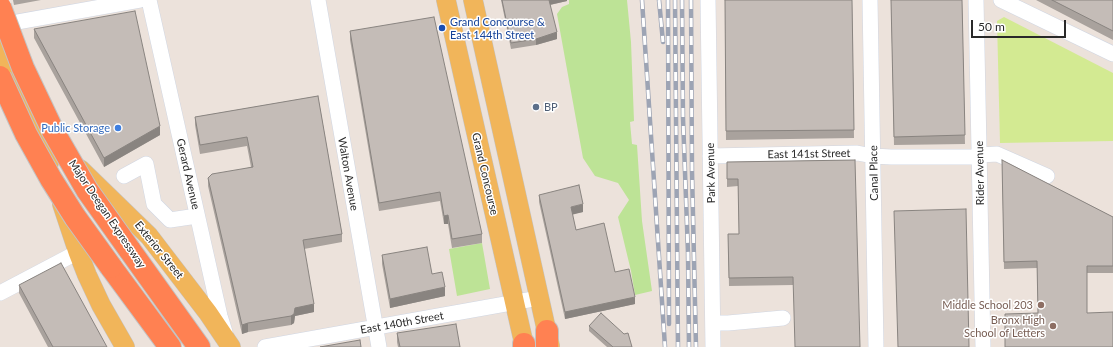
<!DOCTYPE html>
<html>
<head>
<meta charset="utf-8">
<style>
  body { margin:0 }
  #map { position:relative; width:1113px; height:347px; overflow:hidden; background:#ece2db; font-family:Lato,sans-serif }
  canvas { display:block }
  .scale { position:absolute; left:971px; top:20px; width:95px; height:18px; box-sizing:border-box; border:2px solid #292929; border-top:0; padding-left:5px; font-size:12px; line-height:14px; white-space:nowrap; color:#292929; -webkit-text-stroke:3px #fff; paint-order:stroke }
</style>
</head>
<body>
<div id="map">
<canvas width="1113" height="347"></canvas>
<div class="scale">50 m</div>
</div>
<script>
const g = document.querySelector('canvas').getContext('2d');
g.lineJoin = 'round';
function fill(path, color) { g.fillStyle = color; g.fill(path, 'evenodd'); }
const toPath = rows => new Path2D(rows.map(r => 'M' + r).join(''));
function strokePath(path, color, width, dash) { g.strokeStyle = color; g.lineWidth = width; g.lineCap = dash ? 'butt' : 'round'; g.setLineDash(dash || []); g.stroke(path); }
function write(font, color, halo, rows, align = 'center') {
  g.font = font + ' Lato,sans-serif'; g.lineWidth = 3; g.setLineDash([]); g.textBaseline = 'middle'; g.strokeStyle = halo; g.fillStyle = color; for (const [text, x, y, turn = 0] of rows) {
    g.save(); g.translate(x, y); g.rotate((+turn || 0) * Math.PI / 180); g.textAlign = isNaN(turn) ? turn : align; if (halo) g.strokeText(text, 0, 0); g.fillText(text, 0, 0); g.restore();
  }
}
fill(toPath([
  [569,0,627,0,631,42,634,121,630,122,632,144,637,145,642,221,652,291,635,295,631,271,618,217,629,200,618,183,595,176,583,158,557,14,562,7,569,4],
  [482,243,490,289,457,296,449,249]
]), '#bde396');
fill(toPath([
  [1004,17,1113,73,1113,141,1000,143,997,21]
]), '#d3ea92');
const minor = toPath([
  [149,0,220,316,225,332],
  [318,0,379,347],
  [708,0,713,347],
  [870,0,876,347],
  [976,0,983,347],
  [1001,0,1113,54],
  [0,25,140,0],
  [980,155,997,154,1047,176],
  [710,156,857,153,873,156,891,157,980,157],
  [124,176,146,164,154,204,170,220,197,216],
  [0,293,78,252],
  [713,323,728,323,783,318],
  [265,347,539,298]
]);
const major = toPath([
  [446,0,524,344,523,347],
  [473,0,550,346],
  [0,46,19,91,39,131,49,163],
  [80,169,149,236,208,313,231,347],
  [62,204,78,252,87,275,101,305,125,347]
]);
const highway = toPath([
  [129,249,199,347],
  [111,267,170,347],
  [547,331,547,347],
  [524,344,524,347]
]);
strokePath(minor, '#d0d6e2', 16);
strokePath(major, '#c3c3c3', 20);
strokePath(highway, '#c3c3c3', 24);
strokePath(minor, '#fff', 15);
strokePath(major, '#f1b55a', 19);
strokePath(highway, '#ff8152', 22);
const rail = toPath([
  [642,0,665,347],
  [659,0,663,42],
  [668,0,669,324],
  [675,0,678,347],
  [682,0,683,118,688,253,689,347],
  [691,0,692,171,696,347]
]);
strokePath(rail, '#9da4b4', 4.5);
strokePath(rail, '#fff', 3, [9]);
const highwayBridge = toPath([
  [0,7,23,68,53,131,87,190,129,249],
  [0,77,26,134,51,179,75,217,111,267]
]);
strokePath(highwayBridge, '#c3c3c3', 24, []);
strokePath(highwayBridge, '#ff8152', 22);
fill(toPath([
  [13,0,41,0,14,5],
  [501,0,567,0,567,1,550,5,557,39,536,45,511,49],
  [725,0,852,0,854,138,726,140],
  [891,0,962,0,965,144,894,145],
  [1036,0,1113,0,1113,40],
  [34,29,160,135,104,167,34,38],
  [350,31,482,234,482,243,452,248,448,224,444,224,440,201,379,211,350,40],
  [318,96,342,234,342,242,304,249,314,312,295,316,294,323,291,325,248,332,242,334,208,186,208,178,251,167,247,146,200,154,195,125,195,117],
  [855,160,793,285,729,286,728,234,739,234,738,186,727,187,727,162],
  [1002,160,1113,217,1113,273,1087,273,1038,313,1037,268,1004,269],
  [539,195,583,212,572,214,576,230,615,272,635,304,565,319,539,202],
  [382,255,432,274,445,296,390,308,382,264],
  [19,285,107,347,48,347,19,293],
  [589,326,632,347,607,347,589,331],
  [397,333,460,347,398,347,397,342]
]), '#a9a29d');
fill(toPath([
  [549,0,567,0,567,1,549,5],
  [557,32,557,39,536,45,536,39],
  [160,126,160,135,104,167,104,158],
  [583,204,583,212,571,215,571,207],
  [448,215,448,224,444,224,444,216],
  [445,287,445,296,390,308,390,299],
  [635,297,635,304,565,319,565,312],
  [314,304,314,312,295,316,294,323,291,325,291,316,295,308],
  [248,323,248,332,242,334,242,325]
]), '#898480');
const building = toPath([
  [502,0,549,0,557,32,536,39,511,43,502,0],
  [725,0,852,0,854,130,726,131,725,0],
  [891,0,962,0,965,135,894,137,891,0],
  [1052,0,1113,0,1113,31,1052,0],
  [135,11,160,126,104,158,34,29,135,11],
  [434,17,482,234,452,239,448,215,444,216,440,192,379,203,350,31,434,17],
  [318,96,342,234,303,240,314,304,295,308,294,314,291,316,248,323,242,325,208,178,212,174,253,167,247,137,200,145,195,117,318,96],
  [855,160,860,347,795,347,793,277,729,278,728,234,739,234,738,179,727,179,727,162,855,160],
  [1002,160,1113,217,1113,266,1087,266,1087,313,1113,312,1113,347,1005,347,1005,314,1038,313,1037,261,1004,262,1002,160],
  [579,185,583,204,571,207,576,230,604,223,615,272,629,269,635,297,565,312,539,195,579,185],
  [966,209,969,347,898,347,894,211,966,209],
  [427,247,432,274,442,272,445,287,390,299,382,255,427,247],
  [61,263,107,347,53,347,19,285,61,263],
  [601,313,624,334,628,333,632,347,613,347,589,326,601,313],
  [456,324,460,347,400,347,397,333,456,324],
  [360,340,361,347,320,347,360,340]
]);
fill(building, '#c4bcb7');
strokePath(building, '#898480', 1);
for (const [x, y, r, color] of [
  [442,28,4,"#1a4fb4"],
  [536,107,4,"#5c6f8a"],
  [118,128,4,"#3f7fe0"],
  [1041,305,4,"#8d6e63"],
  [1053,326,4,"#8d6e63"]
]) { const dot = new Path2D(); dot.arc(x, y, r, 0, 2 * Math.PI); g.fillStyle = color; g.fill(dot); strokePath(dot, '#fff', 1.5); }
write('11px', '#164399', '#fff', [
  ["Grand Concourse &",450,22],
  ["East 144th Street",450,35]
], 'left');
write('11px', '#4e5e75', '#fff', [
  ["BP",544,107]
], 'left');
write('11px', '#366cbe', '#fff', [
  ["Public Storage",110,128]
], 'right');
write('11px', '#292929', '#fff', [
  ["East 141st Street",809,154,-1],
  ["Park Avenue",711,173,-91],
  ["Canal Place",874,173,-91],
  ["Rider Avenue",980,173,-91],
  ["Gerard Avenue",188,174,77],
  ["Walton Avenue",348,174,80],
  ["Grand Concourse",485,174,77],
  ["Major Deegan Expressway",107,214,56],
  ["Exterior Street",159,250,51],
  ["East 140th Street",402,323,-10]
]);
write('11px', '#785e54', '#fff', [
  ["Middle School 203",1033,305],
  ["Bronx High",1045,320],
  ["School of Letters",1045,333]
], 'right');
</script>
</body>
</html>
